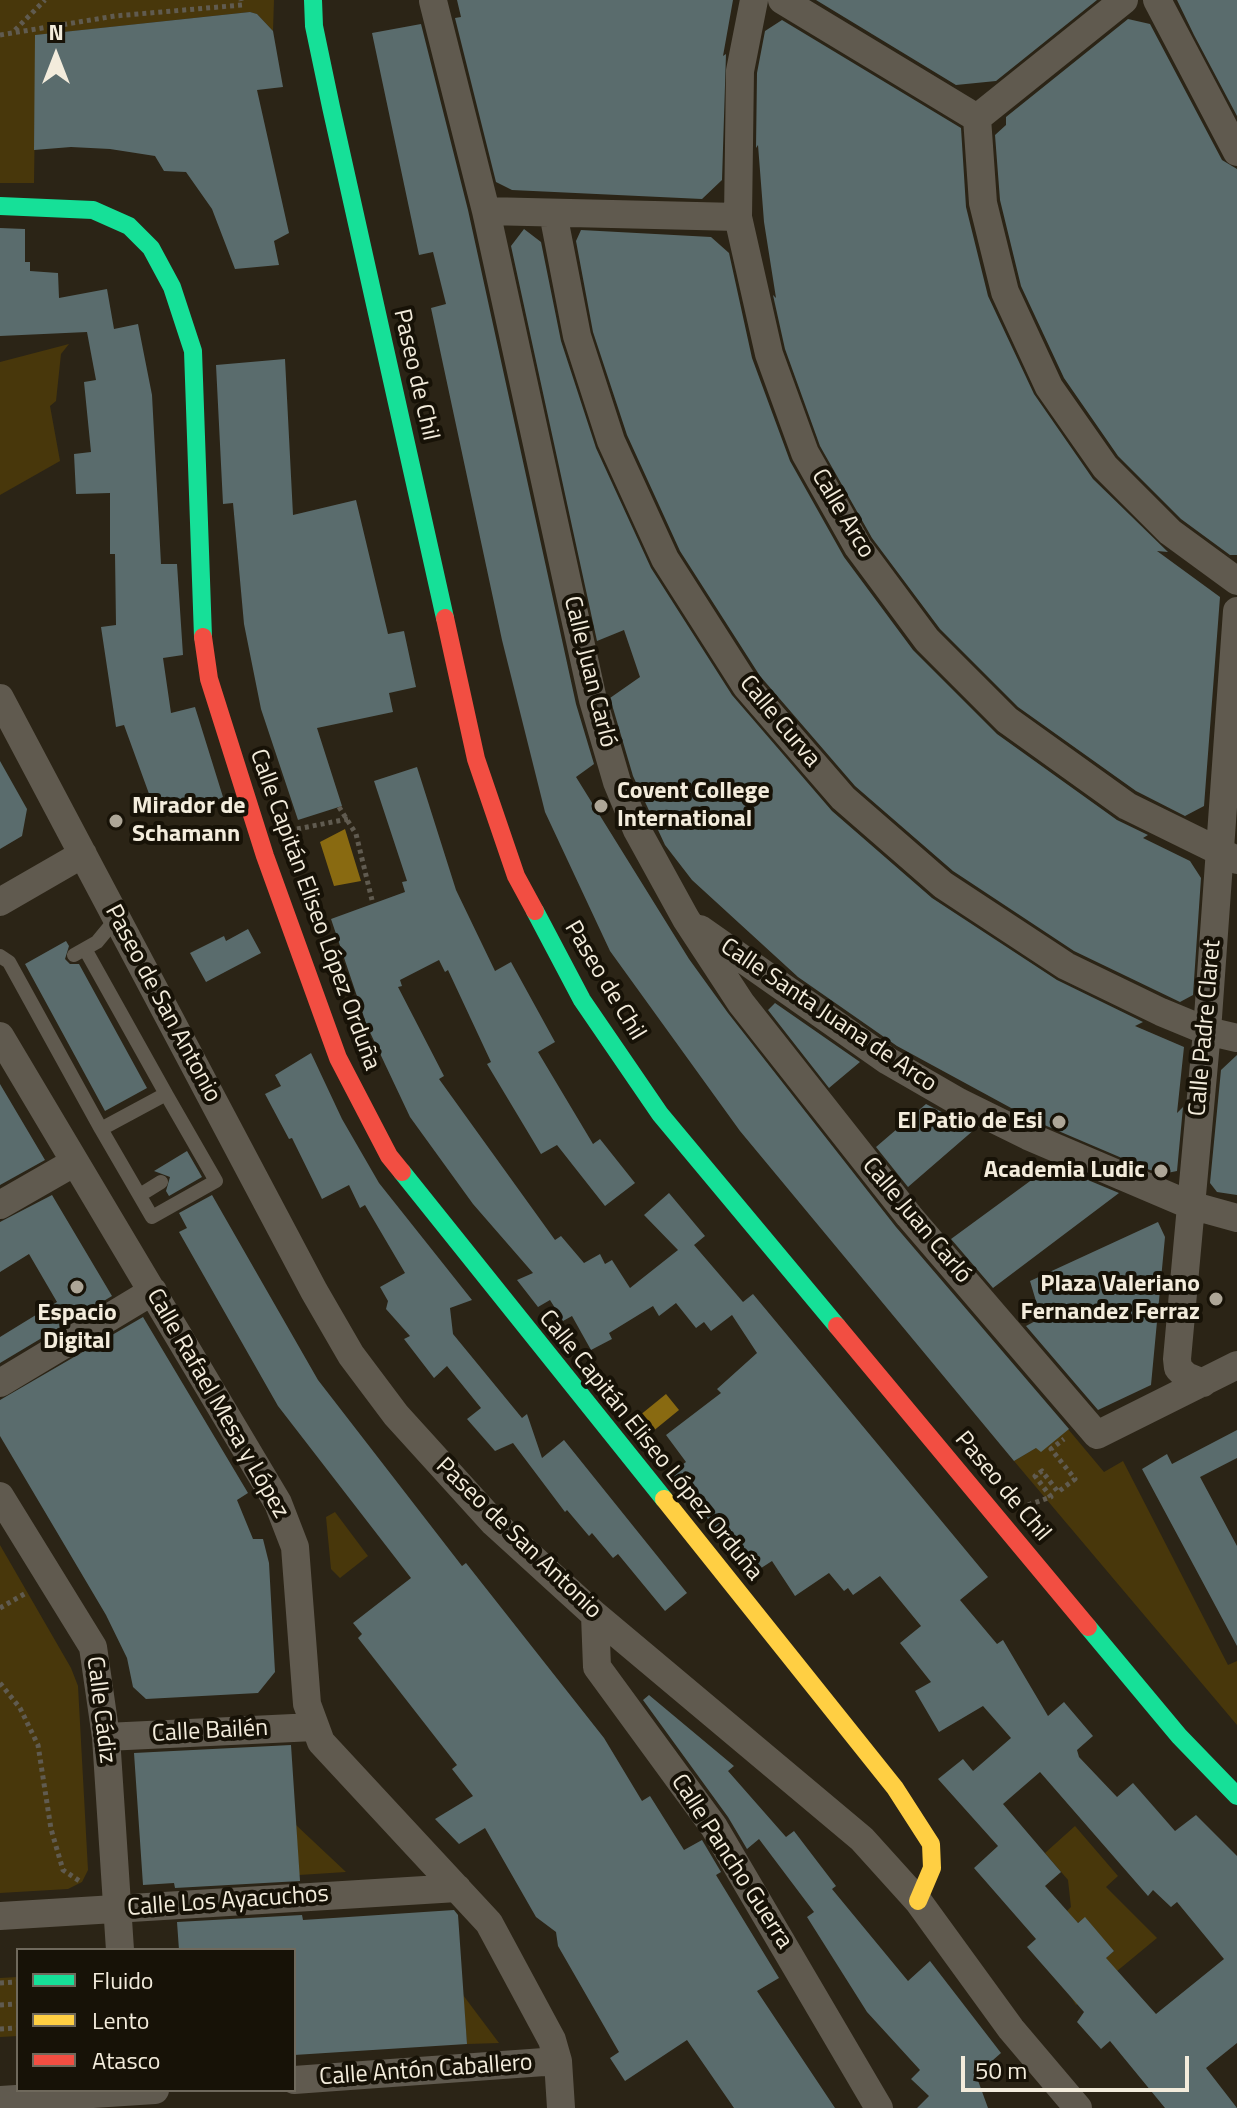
<!DOCTYPE html>
<html>
<head>
<meta charset="utf-8">
<style>
  body { margin:0 }
  #map { position:relative; width:1237px; height:2108px; overflow:hidden; background:#2b2416; font-family:"Titillium Web",sans-serif }
  canvas { display:block }
  .legend { position:absolute; left:16px; top:1948px; width:280px; height:144px; box-sizing:border-box; background:#171207; border:2px solid #6f695c; margin:0; padding:10px 14px; list-style:none; font-size:24px; color:#f3ecdc }
  .legend li { display:flex; align-items:center; gap:16px; height:40px }
  .legend b { width:40px; border:2px solid #6f695c }
  .north { position:absolute; left:16px; top:16px; width:80px; height:80px; -webkit-text-stroke:6px #171207; paint-order:stroke; rotate:0deg; font-size:22px; font-weight:700; line-height:32px; text-align:center; color:#f3ecdc }
  .north::after { content:''; display:block; margin:auto; width:28px; height:36px; background:#f3ecdc; clip-path:polygon(50% 0,100% 100%,50% 72%,0 100%) }
  .scale { position:absolute; left:961px; top:2056px; width:228px; height:36px; box-sizing:border-box; border:4px solid #f3ecdc; border-top:0; padding-left:10px; font-size:24px; line-height:28px; white-space:nowrap; color:#f3ecdc; -webkit-text-stroke:6px #171207; paint-order:stroke }
</style>
</head>
<body>
<div id="map">
<canvas width="1237" height="2108"></canvas>
<ul class="legend">
<li><b style="height:10px;background:#16e098"></b>Fluido</li>
<li><b style="height:10px;background:#ffcf43"></b>Lento</li>
<li><b style="height:10px;background:#f24e42"></b>Atasco</li>
</ul>
<div class="north">N</div>
<div class="scale">50 m</div>
</div>
<script>
const g = document.querySelector('canvas').getContext('2d');
g.lineJoin = 'round';
function fill(path, color) { g.fillStyle = color; g.fill(path, 'evenodd'); }
const toPath = rows => new Path2D(rows.map(r => 'M' + r).join(''));
function strokePath(path, color, width, dash) { g.strokeStyle = color; g.lineWidth = width; g.lineCap = dash ? 'butt' : 'round'; g.setLineDash(dash || []); g.stroke(path); }
function write(font, color, halo, rows, align = 'center') {
  g.font = font + ' "Titillium Web",sans-serif'; g.lineWidth = 8; g.setLineDash([]); g.textBaseline = 'middle'; g.strokeStyle = halo; g.fillStyle = color; for (const [text, x, y, turn = 0] of rows) {
    g.save(); g.translate(x, y); g.rotate((+turn || 0) * Math.PI / 180); g.textAlign = isNaN(turn) ? turn : align; if (halo) g.strokeText(text, 0, 0); g.fillText(text, 0, 0); g.restore();
  }
}
fill(toPath([
  [0,0,274,0,273,31,257,14,250,12,36,35,34,183,0,183],
  [69,344,61,354,56,401,50,406,60,461,0,495,0,362],
  [1068,1429,1104,1472,1123,1461,1228,1665,1237,1661,1237,1725,1014,1461],
  [335,1512,368,1556,340,1578,331,1569,326,1517],
  [0,1545,71,1668,78,1686,88,1870,82,1882,68,1889,0,1893],
  [296,1825,346,1872,299,1875],
  [1075,1826,1118,1876,1106,1887,1157,1938,1076,2005,1071,1997,1102,1971,1098,1965,1114,1951,1085,1918,1077,1923,1067,1911,1071,1907,1068,1880,1045,1853],
  [18,1977,18,2036,0,2037,0,1978],
  [463,1995,499,2043,467,2044]
]), '#48370b');
fill(toPath([
  [345,829,361,881,334,886,320,842],
  [666,1394,679,1410,652,1432,639,1416]
]), '#896a11');
fill(toPath([
  [457,0,733,0,723,56,726,54,722,180,702,199,512,190,496,182,455,18,461,17],
  [816,0,1097,0,996,81,956,85],
  [1177,0,1237,0,1237,116,1194,35],
  [250,12,257,14,273,31,283,87,257,90,289,233,274,241,279,265,235,269,212,209,186,172,164,171,155,156,110,149,71,147,34,150,35,35],
  [1128,19,1150,24,1222,160,1237,169,1237,555,1230,555,1181,519,1118,456,1064,378,1021,286,1000,200,995,135,1006,125,1006,117],
  [782,20,961,128,966,207,988,296,1034,394,1093,479,1168,552,1157,551,1220,597,1204,806,1185,816,1136,791,1018,707,940,629,872,538,820,446,785,349,773,295,776,298,764,222,758,145,756,148,757,73,765,31],
  [421,24,468,210,576,704,594,764,576,777,689,959,728,1013,896,1227,1069,1429,1041,1452,1036,1448,1014,1461,740,1131,610,951,545,812,502,640,431,308,446,304,433,252,419,255,372,33],
  [0,228,25,229,25,262,30,262,30,271,58,273,59,298,107,289,114,329,138,324,152,395,161,564,177,564,183,655,163,658,171,713,195,707,223,797,199,808,196,798,171,806,168,797,152,802,124,725,116,727,101,627,116,625,115,554,110,554,110,493,76,494,74,454,91,452,84,382,96,380,87,332,0,336],
  [524,229,541,242,561,341,596,448,651,568,732,695,832,811,932,898,1057,980,1143,1022,1135,1026,1184,1047,1177,1113,1183,1107,1177,1171,1162,1174,1150,1170,1035,1121,897,1046,798,977,692,880,665,845,633,776,610,698,640,677,624,630,597,641,511,246],
  [581,230,711,237,729,253,752,358,790,461,844,557,913,650,997,734,1117,820,1148,835,1143,838,1190,861,1201,878,1193,995,1180,1002,1074,951,953,871,855,786,760,676,680,551,627,435,593,332,576,241],
  [285,359,293,515,356,500,388,634,404,631,416,687,389,693,393,712,317,728,342,806,298,820,261,709,244,624,233,503,223,504,216,365],
  [0,761,27,809,22,836,0,849],
  [417,767,456,890,495,971,511,962,555,1042,538,1052,593,1144,600,1139,635,1183,605,1206,557,1145,541,1154,487,1064,491,1062,448,970,445,972,439,960,400,980,402,986,398,987,444,1076,439,1079,555,1240,561,1236,584,1263,600,1254,605,1264,612,1260,630,1288,678,1250,644,1215,669,1193,705,1236,694,1245,743,1302,753,1294,988,1577,960,1600,997,1644,1003,1640,1048,1716,1064,1702,1093,1736,1077,1750,1079,1757,1117,1797,1133,1783,1175,1831,1196,1815,1237,1856,1237,2043,1206,2068,1237,2108,1165,2108,1110,2041,1101,2049,1077,2022,1084,2012,1027,1947,1036,1939,974,1868,998,1846,938,1779,963,1759,973,1771,1011,1738,983,1706,939,1732,915,1691,931,1682,900,1643,921,1626,880,1576,853,1595,848,1588,844,1591,829,1573,795,1596,772,1561,752,1574,671,1473,686,1462,666,1435,721,1393,717,1389,757,1353,732,1315,711,1331,704,1322,696,1328,676,1303,659,1316,653,1306,609,1333,612,1339,591,1350,572,1316,563,1321,550,1300,538,1307,517,1280,533,1273,473,1204,410,1117,367,1026,331,919,405,892,402,882,407,881,374,781],
  [1040,1772,1148,1896,1153,1890,1171,1907,1177,1902,1224,1959,1156,2014,1106,1958,1114,1951,1085,1917,1078,1923,1045,1886,1061,1872,1003,1804],
  [248,929,261,953,206,982,190,953,224,936,226,941],
  [66,941,69,946,65,959,70,964,79,964,147,1088,105,1111,25,964],
  [775,1003,860,1062,829,1088,768,1010],
  [311,1053,342,1119,379,1183,472,1300,450,1308,453,1334,522,1418,527,1414,542,1458,564,1440,687,1593,665,1611,618,1554,613,1558,592,1533,589,1536,567,1510,565,1512,513,1443,495,1451,467,1419,481,1408,447,1366,434,1378,404,1339,410,1336,386,1309,388,1301,380,1287,405,1273,365,1205,360,1208,349,1185,322,1199,292,1138,289,1139,265,1094,281,1086,275,1075],
  [1237,1055,1237,1195,1217,1192,1210,1183,1221,1070],
  [0,1084,45,1160,0,1185],
  [926,1104,975,1129,908,1187,876,1147],
  [187,1151,202,1177,169,1196,166,1191,170,1177,154,1171],
  [1052,1165,1119,1193,993,1288,951,1239],
  [52,1195,112,1296,0,1363,0,1337,57,1302,29,1254,0,1272,0,1222],
  [212,1195,318,1380,462,1566,466,1563,604,1738,642,1801,650,1796,684,1850,702,1840,721,1872,716,1875,779,1978,757,1991,835,2108,734,2108,687,2040,625,2081,610,2058,619,2052,558,1946,556,1932,536,1917,485,1828,459,1844,435,1819,473,1796,452,1769,457,1765,358,1638,362,1634,353,1623,411,1578,278,1406,179,1232,187,1228,179,1213],
  [1158,1222,1165,1237,1151,1385,1098,1410,1026,1326,1041,1318,1030,1281],
  [143,1317,248,1493,237,1500,253,1539,263,1539,269,1563,275,1672,258,1693,146,1699,133,1687,127,1658,106,1615,0,1436,0,1400],
  [1237,1430,1237,1458,1200,1477,1237,1546,1237,1646,1142,1469,1167,1454,1172,1464],
  [649,1695,734,1766,728,1771,786,1837,794,1831,836,1886,832,1889,908,1981,930,1961,1001,2053,976,2075,988,2108,917,2108,929,2096,911,2079,920,2070,867,2012,807,1917,814,1912,759,1839,747,1849,728,1817,643,1700],
  [291,1745,300,1881,175,1888,174,1883,143,1885,134,1753],
  [454,1910,458,1915,467,2044,294,2055,294,1950,179,1950,177,1922,302,1915,303,1920]
]), '#5a6c6d');
strokePath(toPath([
  [15,30,45,0],
  [0,35,115,16,242,5,241,0],
  [339,807,356,834,372,900],
  [297,829,348,819],
  [1028,1505,1051,1497,1035,1476,1042,1471,1058,1492,1075,1479,1051,1449,1064,1439],
  [0,1608,26,1593],
  [0,1683,20,1708,38,1745,51,1829,63,1870,81,1882],
  [0,1983,18,1982],
  [0,2005,18,2004],
  [0,2029,18,2028]
]), '#605b50', 5, [4, 4]);
strokePath(toPath([
  [74,955,97,942,116,919],
  [0,956,9,962,101,1129,166,1094,85,949],
  [101,1129,152,1217,216,1181,166,1094],
  [140,1195,161,1182]
]), '#605a4f', 14);
strokePath(toPath([
  [754,0,740,71,738,217,769,354,805,453,858,547,927,640,1007,720,1127,806,1237,860],
  [782,0,977,118],
  [1157,0,1237,152],
  [433,1,486,211,593,700,617,782,637,830,686,919,741,1003,909,1216,1097,1435,1237,1365],
  [977,118,983,203,1005,292,1049,387,1105,467,1170,532,1237,581],
  [977,118,1124,0],
  [486,211,738,217],
  [553,213,577,336,611,441,665,559,746,686,843,798,943,885,1066,966,1161,1012,1207,1031,1237,1038],
  [0,698,314,1291,351,1355,396,1415,494,1523,595,1615,862,1839,918,1901,1011,2029,1078,2108],
  [0,902,83,854],
  [700,929,888,1061,959,1102,1028,1136,1190,1205,1237,1218],
  [0,1036,278,1503,295,1547,307,1704,321,1742,489,1923,552,2040,558,2061,561,2108],
  [0,1205,75,1162],
  [0,1383,153,1291],
  [1203,1383,1186,1376,1178,1368,1177,1359,1207,1031,1237,611],
  [0,1496,93,1647,106,1737,120,1950],
  [595,1615,597,1667,714,1827,879,2108],
  [106,1737,314,1727],
  [0,1916,457,1888],
  [294,2080,558,2061],
  [0,2100,155,2090]
]), '#605a4f', 28);
strokePath(toPath([
  [313,0,314,26,331,107,445,618],
  [0,206,93,210,129,226,151,248,172,287,193,351,203,637],
  [535,911,582,1000,660,1114,837,1326],
  [402,1172,664,1499],
  [1088,1627,1179,1736,1237,1796]
]), '#16e098', 18);
strokePath(toPath([
  [664,1499,895,1788,931,1844,932,1868,918,1901]
]), '#ffcf43', 18);
strokePath(toPath([
  [445,618,476,759,516,876,535,911],
  [203,637,209,679,265,856,338,1058,389,1156,402,1172],
  [837,1326,1088,1627]
]), '#f24e42', 18);
for (const [x, y, r, color] of [
  [601,806,8,"#ada697"],
  [116,821,8,"#ada697"],
  [1059,1122,8,"#ada697"],
  [1161,1171,8,"#ada697"],
  [77,1287,8,"#ada697"],
  [1216,1299,8,"#ada697"]
]) { const dot = new Path2D(); dot.arc(x, y, r, 0, 2 * Math.PI); g.fillStyle = color; g.fill(dot); strokePath(dot, '#171207', 3); }
write('24px', '#f3ecdc', '#171207', [
  ["Paseo de Chil",415,375,77],
  ["Calle Arco",842,514,59],
  ["Calle Juan Carló",589,672,76],
  ["Calle Curva",779,722,50],
  ["Calle Capitán Eliseo López Orduña",314,910,70],
  ["Paseo de Chil",604,981,59],
  ["Paseo de San Antonio",162,1004,62],
  ["Calle Santa Juana de Arco",828,1016,34],
  ["Calle Padre Claret",1206,1028,-85],
  ["Calle Juan Carló",916,1221,50],
  ["Calle Rafael Mesa y López",217,1404,60],
  ["Calle Capitán Eliseo López Orduña",650,1446,51],
  ["Paseo de Chil",1002,1487,50],
  ["Paseo de San Antonio",518,1539,44],
  ["Calle Cádiz",100,1710,83],
  ["Calle Bailén",210,1732,-3],
  ["Calle Pancho Guerra",731,1862,57],
  ["Calle Los Ayacuchos",228,1902,-4],
  ["Calle Antón Caballero",426,2071,-4]
]);
write('bold 24px', '#f3ecdc', '#171207', [
  ["Covent College",617,792,"left"],
  ["International",617,820,"left"],
  ["Mirador de",132,807,"left"],
  ["Schamann",132,835,"left"],
  ["El Patio de Esi",1043,1122],
  ["Academia Ludic",1145,1171],
  ["Plaza Valeriano",1200,1285],
  ["Fernandez Ferraz",1200,1313],
  ["Espacio",77,1314,"center"],
  ["Digital",77,1342,"center"]
], 'right');
</script>
</body>
</html>
